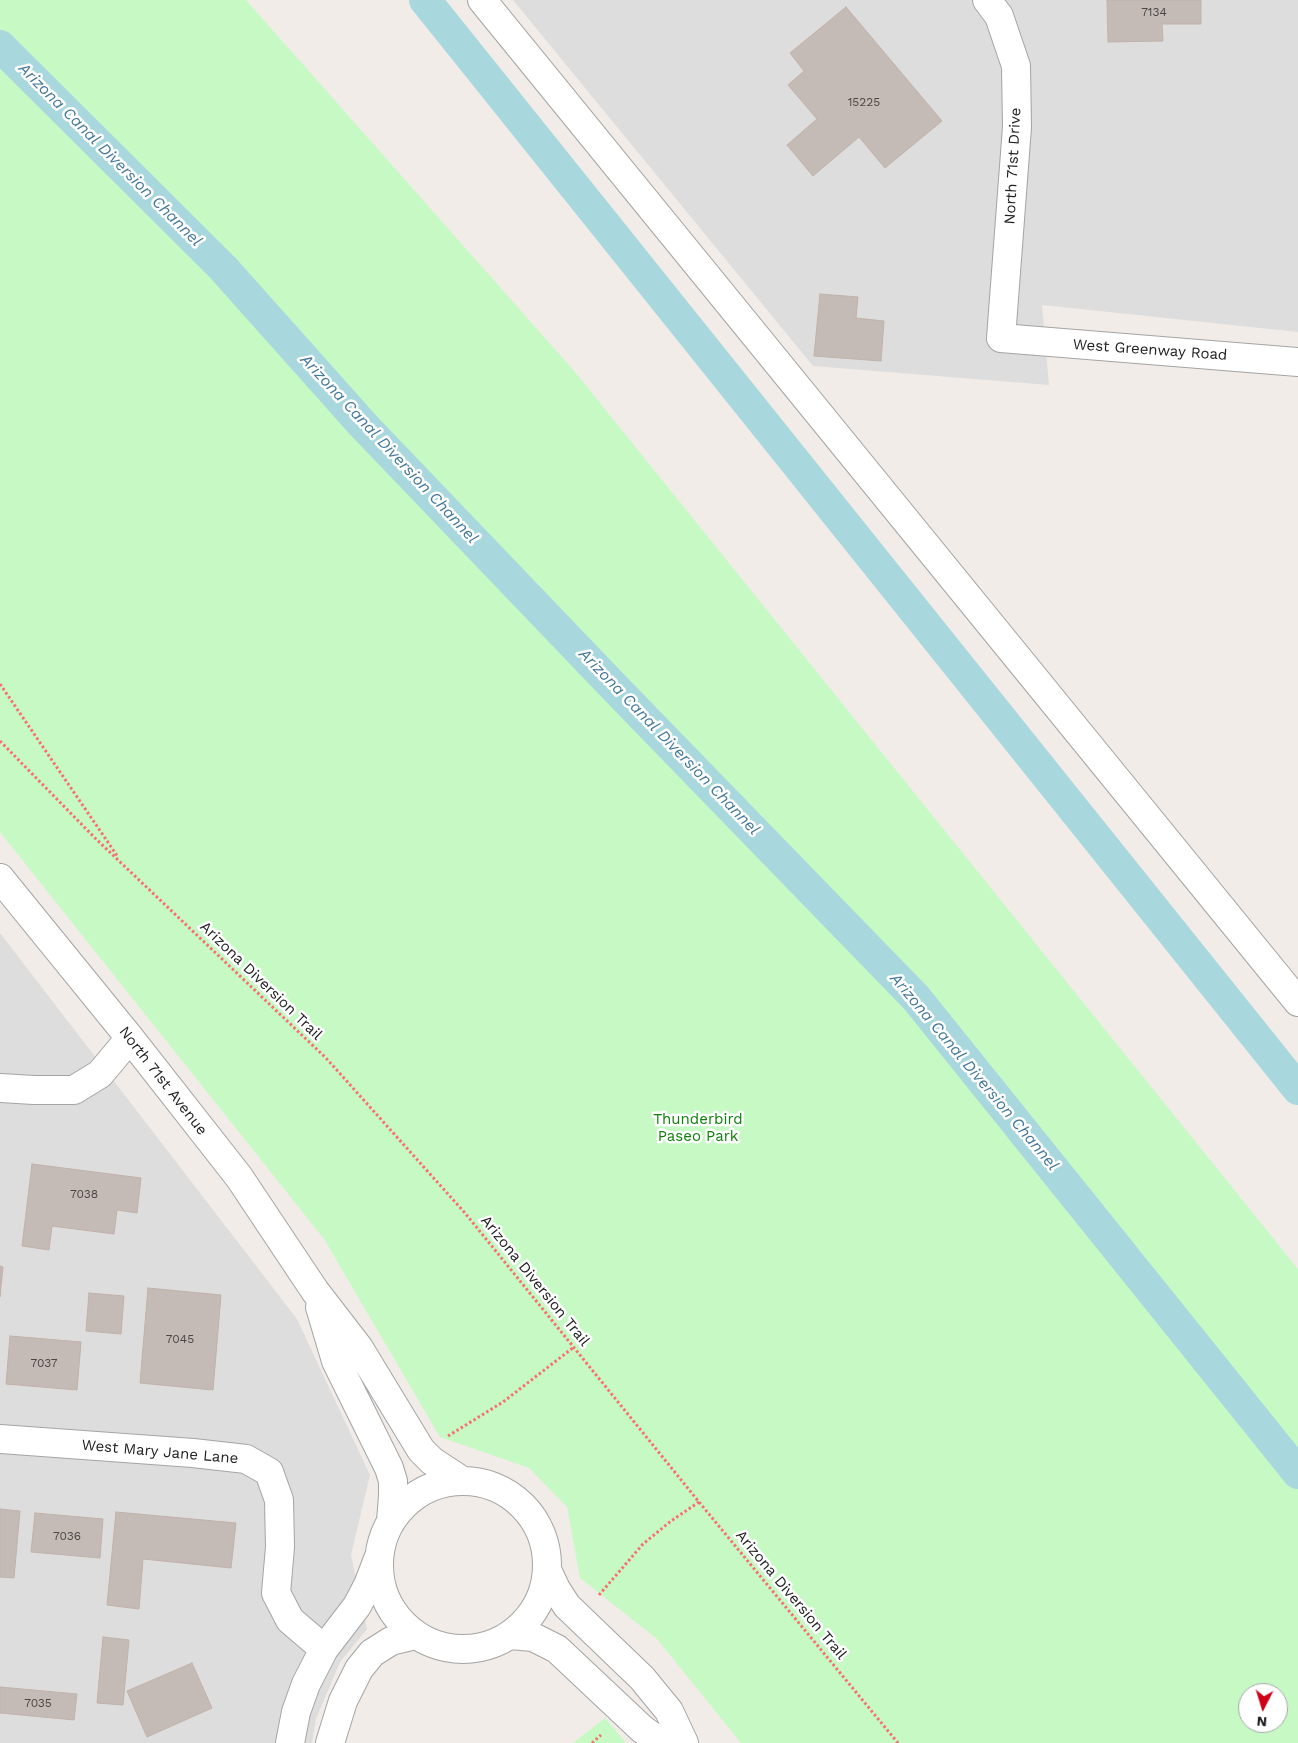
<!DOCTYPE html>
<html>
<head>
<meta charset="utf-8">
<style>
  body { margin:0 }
  #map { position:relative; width:1298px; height:1743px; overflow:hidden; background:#f1ece7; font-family:"Work Sans",sans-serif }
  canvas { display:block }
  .north { position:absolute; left:1238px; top:1683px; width:50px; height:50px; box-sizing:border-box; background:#fff; border:1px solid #a6a6a6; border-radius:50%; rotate:185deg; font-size:14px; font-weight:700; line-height:20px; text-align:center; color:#202020 }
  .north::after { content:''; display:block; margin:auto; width:18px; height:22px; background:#cf0119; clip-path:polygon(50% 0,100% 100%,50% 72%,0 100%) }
</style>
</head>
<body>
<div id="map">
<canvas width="1298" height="1743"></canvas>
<div class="north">N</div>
</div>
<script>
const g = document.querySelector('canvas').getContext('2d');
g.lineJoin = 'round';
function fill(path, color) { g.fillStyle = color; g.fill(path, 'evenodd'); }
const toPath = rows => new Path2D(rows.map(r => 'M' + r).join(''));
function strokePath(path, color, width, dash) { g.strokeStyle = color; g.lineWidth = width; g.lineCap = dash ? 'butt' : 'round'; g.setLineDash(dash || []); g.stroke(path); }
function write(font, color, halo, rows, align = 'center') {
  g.font = font + ' "Work Sans",sans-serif'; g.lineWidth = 5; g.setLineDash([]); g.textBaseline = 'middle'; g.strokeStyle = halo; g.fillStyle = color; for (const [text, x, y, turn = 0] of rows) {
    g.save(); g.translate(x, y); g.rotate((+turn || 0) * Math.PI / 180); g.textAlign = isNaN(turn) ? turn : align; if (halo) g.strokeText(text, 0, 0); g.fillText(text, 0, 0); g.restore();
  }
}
fill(toPath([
  [513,0,1298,0,1298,332,1042,305,1049,385,813,366],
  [0,933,297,1319,370,1475,351,1555,367,1629,340,1662,316,1719,312,1743,0,1743]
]), '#dedddd');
fill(toPath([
  [0,0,246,0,575,372,1298,1269,1298,1743,741,1743,657,1639,580,1578,567,1507,529,1468,440,1437,324,1239,0,832],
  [1248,1693,1278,1693,1278,1723,1248,1723],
  [605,1718,626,1743,573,1743]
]), '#c7f9c5');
strokePath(toPath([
  [425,0,1298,1089],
  [0,46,223,268,364,426,615,688,916,998,1298,1473]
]), '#a8d8de', 32);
const building = toPath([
  [1107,0,1201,0,1201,24,1162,24,1163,41,1108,42,1107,0],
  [846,7,942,121,885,168,859,137,813,176,787,145,817,119,788,85,804,71,790,53,846,7],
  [820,294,858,297,856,318,884,321,881,361,814,356,820,294],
  [32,1164,141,1178,137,1213,117,1210,114,1234,52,1226,49,1250,22,1246,32,1164],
  [0,1266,3,1267,0,1297,0,1266],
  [148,1288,221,1295,213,1390,140,1383,148,1288],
  [89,1293,124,1296,121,1334,86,1331,89,1293],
  [10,1336,81,1342,77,1390,6,1384,10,1336],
  [0,1509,20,1511,14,1578,0,1577,0,1509],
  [116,1512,236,1523,231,1568,143,1559,139,1609,107,1605,116,1512],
  [35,1513,103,1519,100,1558,31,1552,35,1513],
  [103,1637,129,1640,123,1705,97,1703,103,1637],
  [192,1663,212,1708,147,1737,127,1691,192,1663],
  [0,1687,77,1694,74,1720,0,1713,0,1687]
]);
fill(building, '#c5bbb6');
strokePath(building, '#c2b1a9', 1);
const minor = toPath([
  [482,0,1298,1002],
  [987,0,999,16,1016,66,1017,127,1001,338,1298,362],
  [0,878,130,1038,239,1177,315,1291,359,1348,421,1450,432,1461,461,1480],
  [0,1088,34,1090,74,1090,100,1074,130,1038],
  [320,1307,336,1361,389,1468,393,1481,393,1496,391,1521],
  [0,1439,193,1453,246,1459,269,1472,279,1500,280,1547,276,1593,290,1620,324,1649],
  '379 1565a84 84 0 1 1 168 0a84 84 0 1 1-168 0Z',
  [548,1572,556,1589,567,1606,642,1678,669,1711,684,1743],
  [511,1635,533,1637,557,1649,642,1729,662,1743],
  [290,1743,296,1712,306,1684,324,1649,357,1606,368,1585,378,1559],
  [330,1743,343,1701,359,1669,372,1653,391,1641,416,1635]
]);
strokePath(minor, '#a4a4a4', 30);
strokePath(toPath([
  [0,684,118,857],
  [0,741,96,839,326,1058,465,1213,699,1502,898,1743],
  [448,1436,503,1402,574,1347],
  [599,1595,643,1544,671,1521,699,1502],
  [592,1743,601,1735]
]), '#f96f71', 3, [2.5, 2.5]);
strokePath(minor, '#fff', 28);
write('12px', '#494746', null, [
  ["7134",1154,12],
  ["15225",864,102],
  ["7038",84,1194],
  ["7045",180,1339],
  ["7037",44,1363],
  ["7036",67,1536],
  ["7035",38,1703]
]);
write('15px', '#202020', '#fff', [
  ["North 71st Drive",1013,166,-87],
  ["West Greenway Road",1150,350,4],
  ["Arizona Diversion Trail",261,981,44],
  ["North 71st Avenue",163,1081,52],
  ["Arizona Diversion Trail",535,1281,51],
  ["West Mary Jane Lane",160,1452,5],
  ["Arizona Diversion Trail",791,1595,50]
]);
write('15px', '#10800c', '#fff', [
  ["Thunderbird",698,1120],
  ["Paseo Park",698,1137]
]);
write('italic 16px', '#437798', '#fff', [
  ["Arizona Canal Diversion Channel",110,155,45],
  ["Arizona Canal Diversion Channel",389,449,47],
  ["Arizona Canal Diversion Channel",669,742,46],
  ["Arizona Canal Diversion Channel",974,1072,50]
]);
</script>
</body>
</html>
